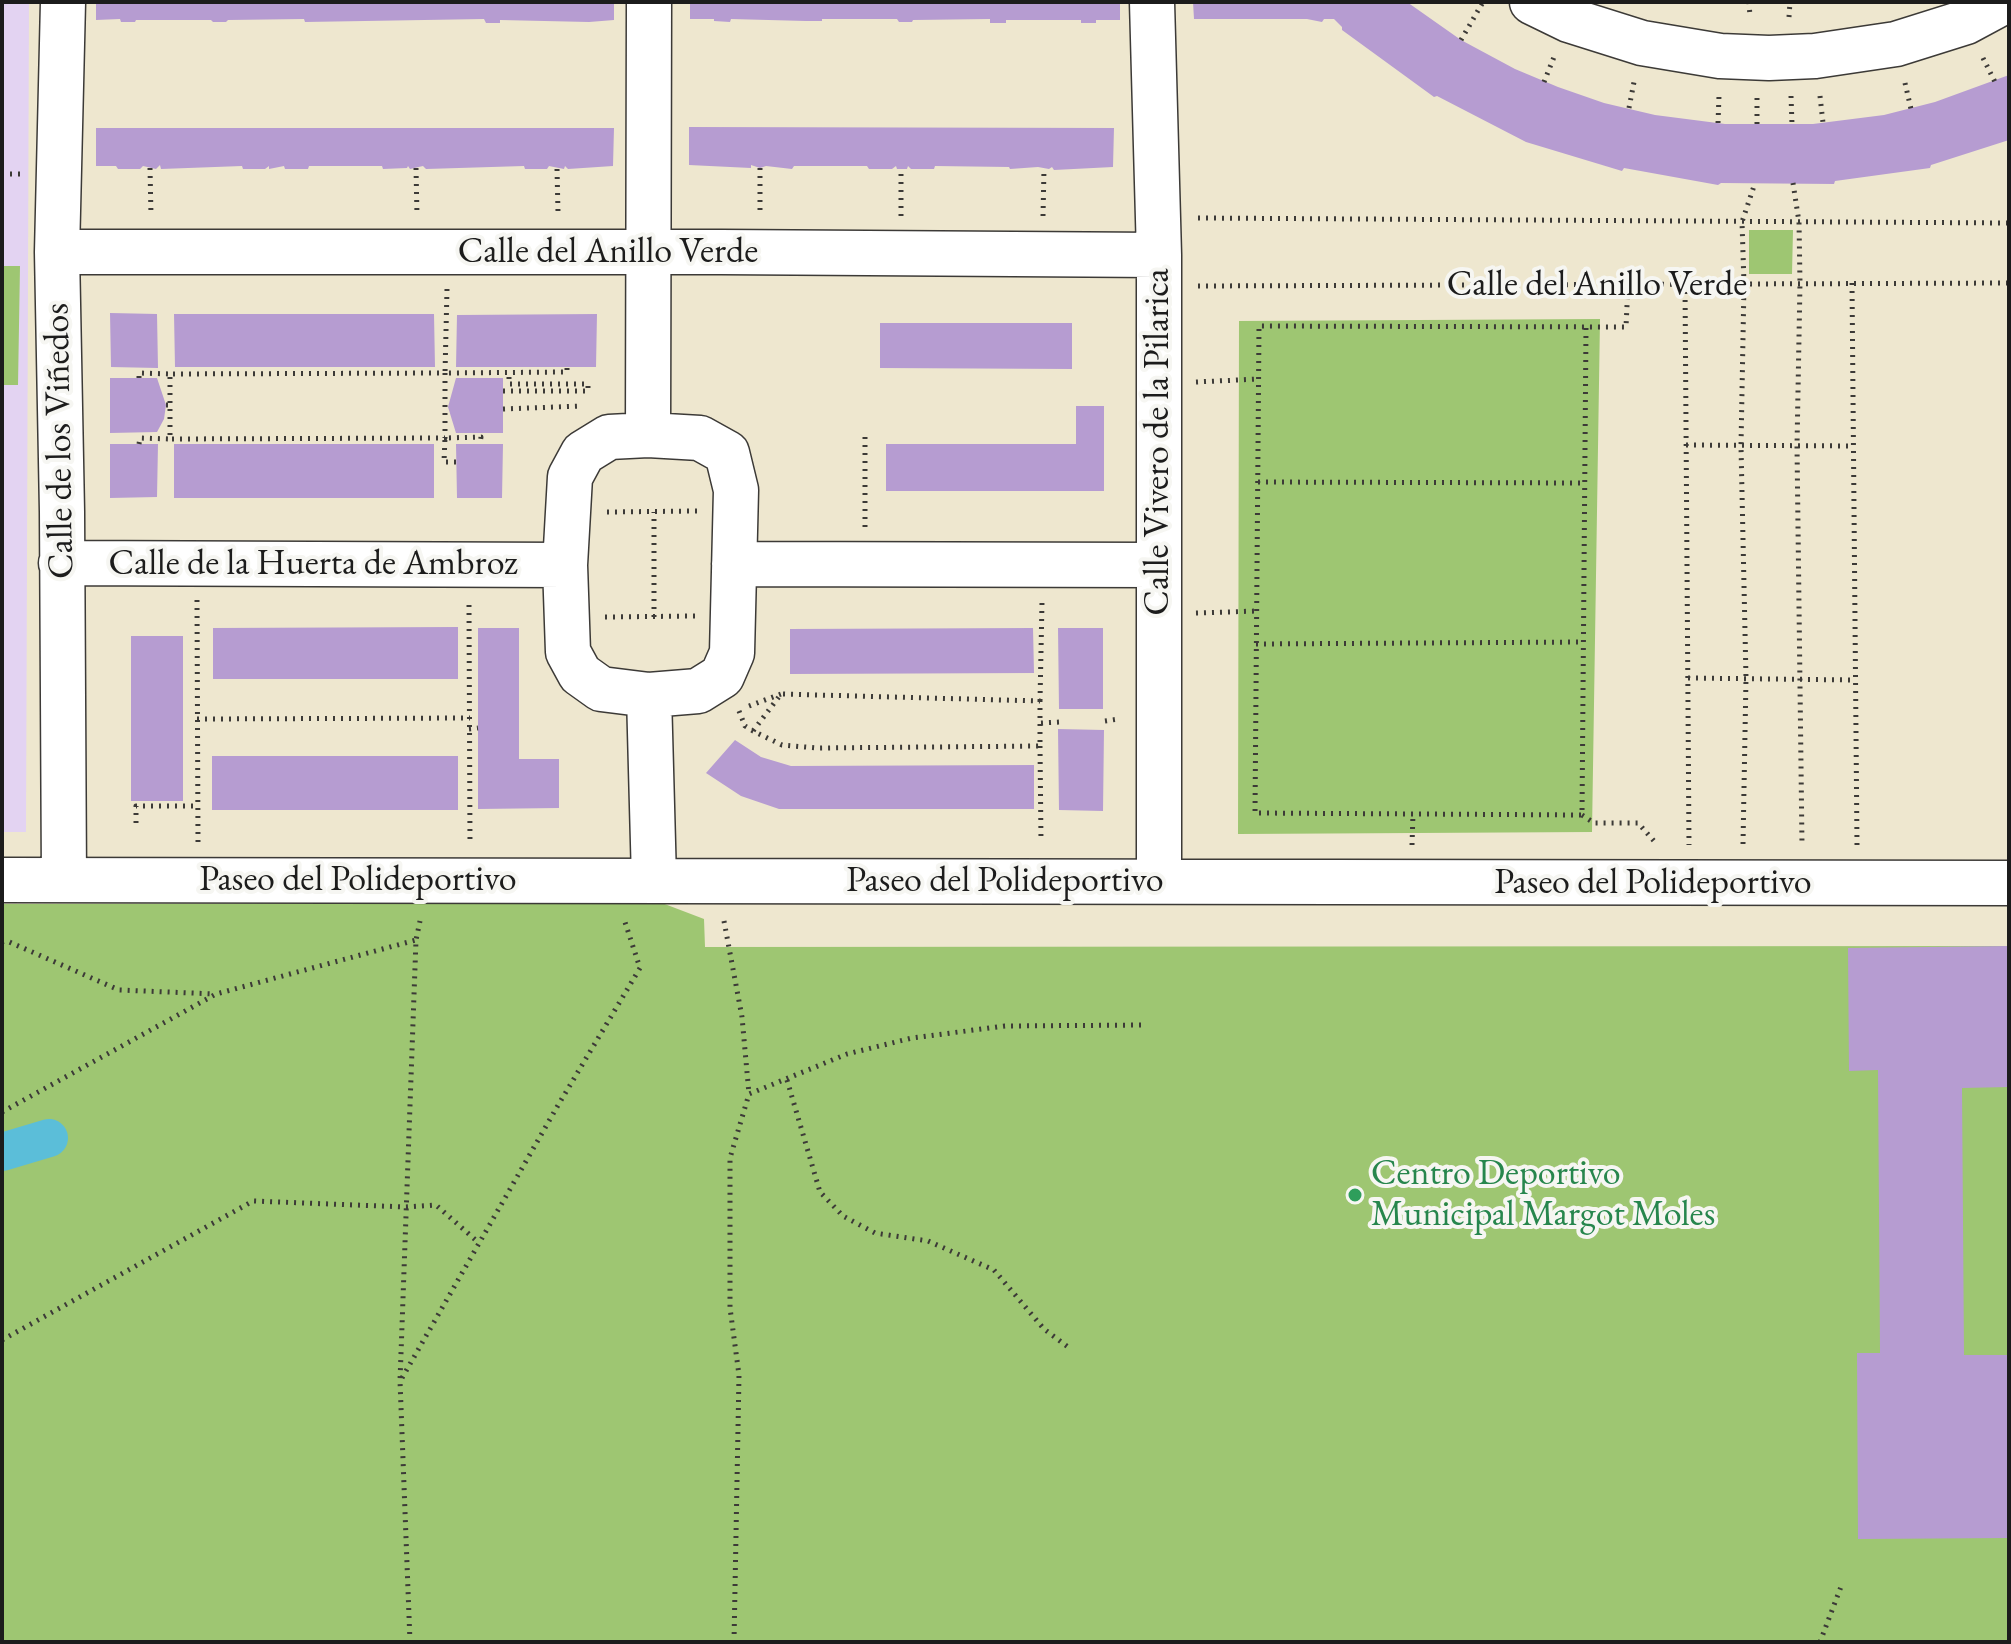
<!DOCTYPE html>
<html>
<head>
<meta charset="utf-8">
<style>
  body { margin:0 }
  #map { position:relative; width:2011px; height:1644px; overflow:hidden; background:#eee7cf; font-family:"EB Garamond",serif }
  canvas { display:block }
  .frame { position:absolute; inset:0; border:4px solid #1c1c1c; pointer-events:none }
</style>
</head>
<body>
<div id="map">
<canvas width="2011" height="1644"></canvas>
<div class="frame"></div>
</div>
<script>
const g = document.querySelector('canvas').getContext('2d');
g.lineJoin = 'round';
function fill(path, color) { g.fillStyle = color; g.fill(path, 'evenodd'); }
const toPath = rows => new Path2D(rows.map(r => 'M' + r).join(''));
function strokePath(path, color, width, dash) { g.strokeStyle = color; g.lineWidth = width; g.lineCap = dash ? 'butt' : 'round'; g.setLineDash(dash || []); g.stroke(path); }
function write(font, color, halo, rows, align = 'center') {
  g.font = font + ' "EB Garamond",serif'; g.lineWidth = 8; g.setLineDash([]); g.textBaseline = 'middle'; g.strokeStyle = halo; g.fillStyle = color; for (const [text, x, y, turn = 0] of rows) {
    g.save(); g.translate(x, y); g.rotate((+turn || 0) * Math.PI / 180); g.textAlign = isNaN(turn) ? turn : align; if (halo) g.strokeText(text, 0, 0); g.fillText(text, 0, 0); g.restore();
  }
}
fill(toPath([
  [2,2,29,2,26,832,2,832]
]), '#e3d3f2');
fill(toPath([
  [1749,230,1793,230,1792,274,1749,274],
  [2,266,20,266,18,385,2,385],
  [1600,319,1592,832,1238,834,1239,321],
  [662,903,704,919,705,947,2009,946,2009,1642,2,1642,2,904]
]), '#9ec672');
strokePath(toPath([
  [2,1152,49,1138]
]), '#5bbed9', 38);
fill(toPath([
  [96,2,614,2,614,20,589,22,500,20,500,23,486,23,484,19,305,22,304,19,228,20,226,22,213,22,211,20,136,20,135,22,121,22,120,19,96,20],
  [690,2,1120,2,1120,20,1096,20,1096,23,1081,23,1081,20,1006,20,1006,23,990,23,990,19,913,20,912,22,899,22,897,19,822,19,822,21,806,21,731,19,730,22,714,21,714,19,690,19],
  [1193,2,1407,2,1461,40,1515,69,1558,87,1604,103,1655,115,1725,124,1813,124,1884,115,1935,102,2009,75,2009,140,1931,165,1930,168,1835,181,1834,184,1721,183,1718,185,1624,168,1622,171,1526,142,1437,96,1434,97,1342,30,1342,27,1334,19,1324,19,1322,22,1307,19,1194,19],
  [689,127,1114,128,1113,167,1054,170,1052,167,1049,169,1038,167,1010,169,1009,167,935,166,934,169,911,169,908,166,907,169,897,169,896,166,892,169,869,169,867,166,794,166,792,169,766,166,760,168,751,165,751,168,689,165],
  [96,128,614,128,613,166,568,169,565,166,564,169,549,166,547,169,525,169,524,166,426,169,423,166,410,169,408,166,407,168,383,169,382,166,309,166,308,169,285,169,284,166,269,169,269,166,265,169,243,169,242,166,161,169,160,165,156,169,143,166,140,169,118,169,116,166,96,166],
  [110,313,157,314,158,368,111,367],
  [174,314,434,314,435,367,175,367],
  [597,314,596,367,456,367,457,315],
  [880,323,1072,323,1072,369,880,368],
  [110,378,157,378,166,405,164,419,157,432,110,433],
  [456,378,503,378,503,433,456,433,448,407],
  [1076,406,1104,406,1104,491,886,491,886,444,1076,444],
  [110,444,158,444,157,497,110,498],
  [174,444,434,444,434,498,174,498],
  [456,444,503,444,502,498,457,498],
  [458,627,458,679,213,679,213,628],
  [478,628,519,628,519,759,559,759,559,808,478,809],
  [1033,628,1034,673,790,674,790,629],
  [1058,628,1103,628,1103,709,1059,709],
  [131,636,183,636,183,801,131,801],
  [1058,729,1104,730,1103,811,1059,810],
  [735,740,761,757,791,766,1034,765,1034,809,779,809,741,796,706,773],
  [212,756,458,756,458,810,212,810],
  [2009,946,2009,1087,1962,1088,1964,1355,2009,1355,2009,1538,1858,1539,1857,1353,1880,1353,1878,1070,1849,1071,1848,948]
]), '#b69cd1');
const minor = toPath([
  [63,2,57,252,62,512,64,880],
  [1152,2,1159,255,1159,881],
  [1532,2,1569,20,1642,43,1720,56,1769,58,1815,56,1896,44,1966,22,2003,2],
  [57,252,721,252,1159,255],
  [648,435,700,438,727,453,736,490,732,653,722,676,698,691,649,695,601,689,580,674,568,652,565,565,570,477,583,453,609,437,648,435],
  [648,435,649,2],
  [61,563,565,565],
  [734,564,1157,565],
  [649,695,654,880],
  [2,880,2009,883]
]);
strokePath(minor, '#3c3a37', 47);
strokePath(toPath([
  [1749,2,1750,17],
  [1789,17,1790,2],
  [1461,40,1483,2],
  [1983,58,1995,82],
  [1544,82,1554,57],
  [1905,83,1911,109],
  [1791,96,1792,124],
  [1820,96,1823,123],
  [1629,108,1634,82],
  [1718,123,1719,96],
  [1757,124,1757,96],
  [150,168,151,215],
  [416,168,417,215],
  [760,168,760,215],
  [557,169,558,212],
  [2,174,21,174],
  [1793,183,1799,222,1800,283,1797,446,1802,845],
  [901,216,901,169],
  [1043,216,1044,169],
  [1198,218,2009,223],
  [1852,283,1857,845],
  [1685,284,1689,845],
  [1198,286,2009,283],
  [447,289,445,373,567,372,567,368],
  [1586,328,1582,815,1255,813,1259,326,1626,327,1628,284],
  [139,378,139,373,170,374],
  [1196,382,1259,379],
  [503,391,588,391,588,384,509,384,509,373],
  [166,405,170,405,170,439,445,438,445,373,170,374,170,405],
  [503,409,582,406],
  [139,444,140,438,170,439],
  [1686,445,1853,446],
  [456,462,444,462,445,438,481,437,480,444],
  [1258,482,1585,483],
  [607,512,697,511],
  [865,527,865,436],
  [197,600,198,842],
  [469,605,470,843],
  [1196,613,1257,611],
  [605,617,695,616],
  [654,617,654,512],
  [1256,644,1583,642],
  [1688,678,1855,680],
  [1040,701,1042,602],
  [749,706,781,694],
  [739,711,745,726,753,731,782,745,817,748,1040,746,1040,701,781,694,753,731],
  [197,719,470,718],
  [1105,721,1119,719],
  [1041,723,1060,722],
  [469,729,478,728],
  [1040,746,1041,841],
  [1582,815,1594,823,1638,823,1654,841],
  [136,823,136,806,197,806],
  [1743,844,1746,678,1741,446,1744,284,1742,222,1755,183],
  [1412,845,1413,814],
  [724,921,742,1017,749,1094],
  [2,931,7,931],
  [2,942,7,941,119,990,215,994],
  [787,1080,820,1192,843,1216,875,1233,928,1241,994,1270,1044,1329,1068,1347],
  [2,1112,216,994,416,940],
  [2,1340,253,1201,406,1207,436,1205,479,1243],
  [402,1378,557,1107,640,968,624,919],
  [410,1642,400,1381,416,940,420,921],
  [734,1642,739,1375,730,1308,730,1158,749,1094,847,1054,912,1038,1005,1026,1147,1025],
  [1820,1642,1842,1584]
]), '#3c3a37', 5, [2, 6]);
strokePath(minor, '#fff', 44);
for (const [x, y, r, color] of [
  [1355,1195,8,"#2e9e5b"]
]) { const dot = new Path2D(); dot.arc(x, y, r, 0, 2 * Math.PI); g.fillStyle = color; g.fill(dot); strokePath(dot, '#f6f6f2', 3); }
write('36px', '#1c1c1c', '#f6f6f2', [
  ["Calle del Anillo Verde",608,252],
  ["Calle del Anillo Verde",1597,285],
  ["Calle de los Viñedos",60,441,-91],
  ["Calle Vivero de la Pilarica",1158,442,-90],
  ["Calle de la Huerta de Ambroz",313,564],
  ["Paseo del Polideportivo",358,880],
  ["Paseo del Polideportivo",1005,881],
  ["Paseo del Polideportivo",1653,883]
]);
write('36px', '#27864d', '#f6f6f2', [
  ["Centro Deportivo",1371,1174],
  ["Municipal Margot Moles",1371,1215]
], 'left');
</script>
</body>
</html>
